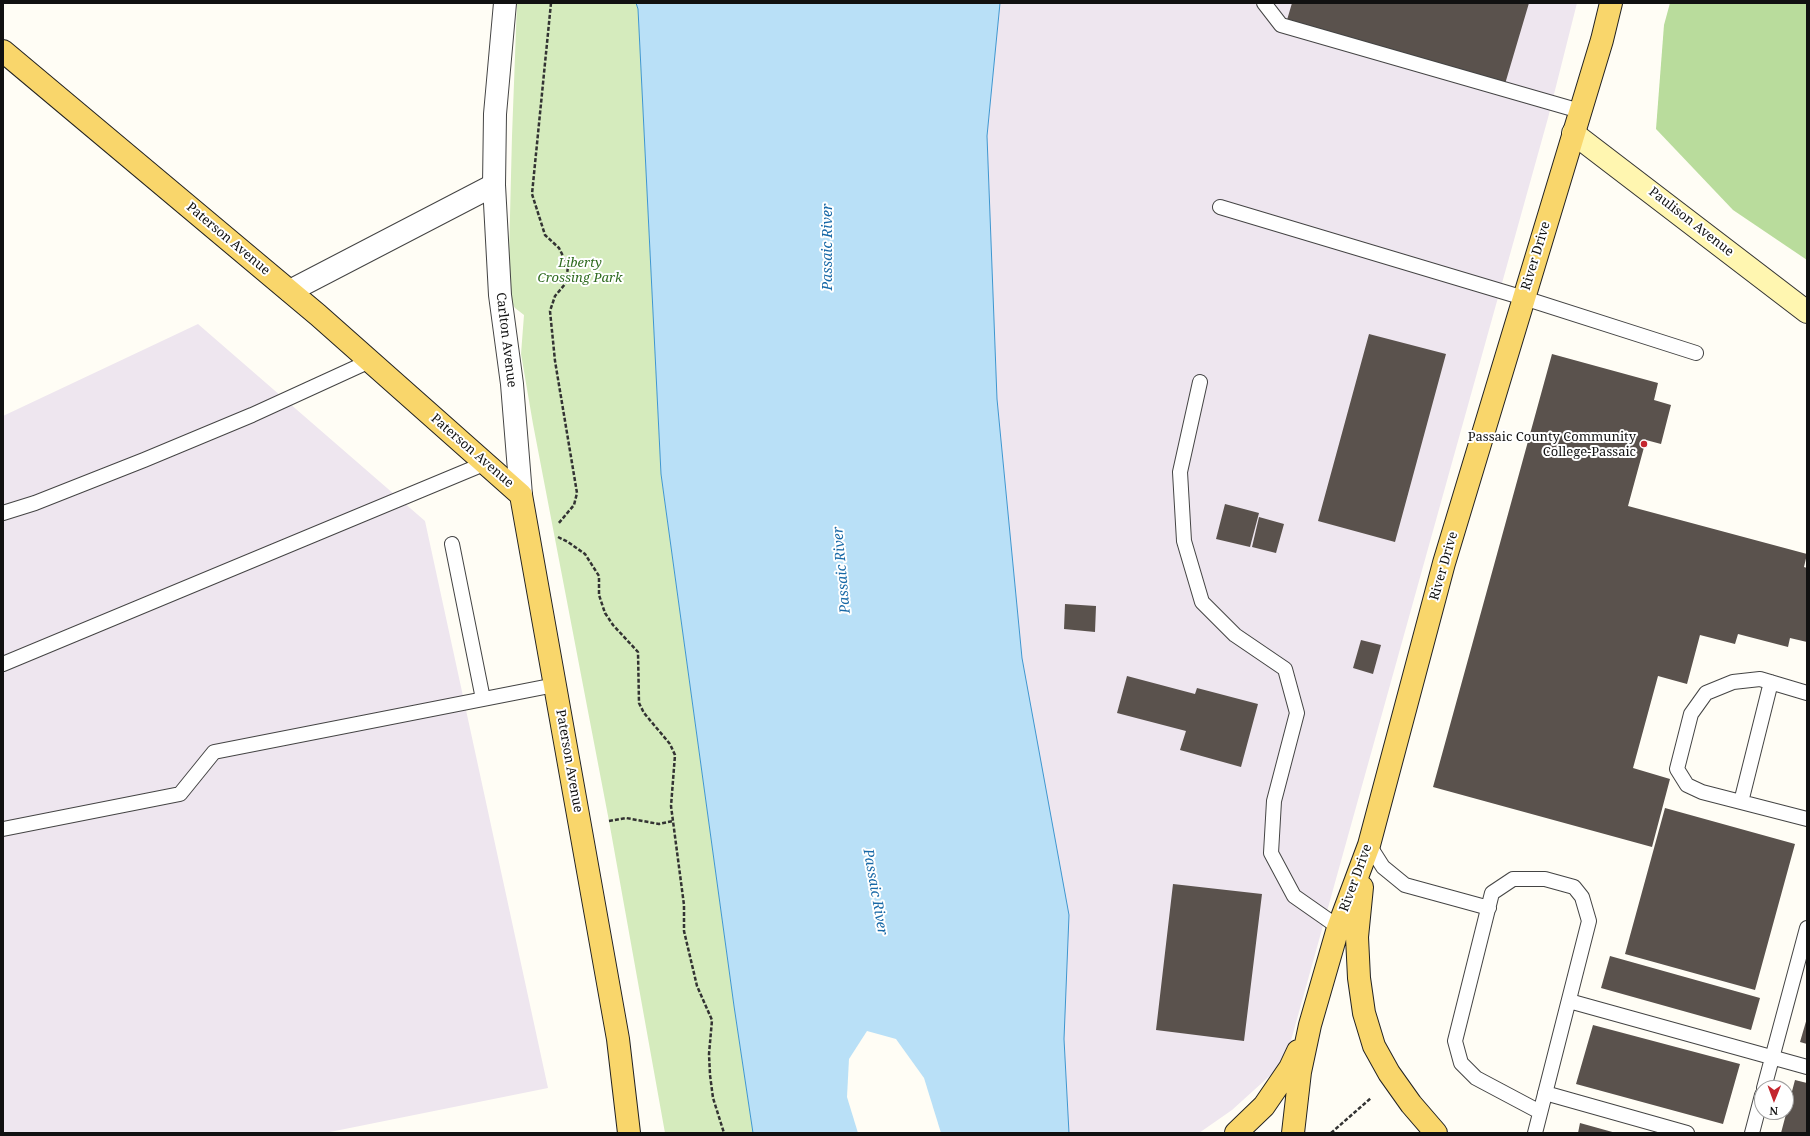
<!DOCTYPE html>
<html>
<head>
<meta charset="utf-8">
<style>
  body { margin:0 }
  #map { position:relative; width:1810px; height:1136px; overflow:hidden; background:#fffdf5; font-family:"Noto Serif",serif }
  canvas { display:block }
  .frame { position:absolute; inset:0; border:4px solid #111; pointer-events:none }
  .north { position:absolute; left:1754px; top:1080px; width:40px; height:40px; box-sizing:border-box; background:#fff; border:1px solid #a0a0a0; border-radius:50%; rotate:181deg; font-size:11px; font-weight:700; line-height:16px; text-align:center; color:#111 }
  .north::after { content:''; display:block; margin:auto; width:14px; height:18px; background:#c4262e; clip-path:polygon(50% 0,100% 100%,50% 72%,0 100%) }
</style>
</head>
<body>
<div id="map">
<canvas width="1810" height="1136"></canvas>
<div class="frame"></div>
<div class="north">N</div>
</div>
<script>
const g = document.querySelector('canvas').getContext('2d');
g.lineJoin = 'round';
function fill(path, color) { g.fillStyle = color; g.fill(path, 'evenodd'); }
const toPath = rows => new Path2D(rows.map(r => 'M' + r).join(''));
function strokePath(path, color, width, dash) { g.strokeStyle = color; g.lineWidth = width; g.lineCap = dash ? 'butt' : 'round'; g.setLineDash(dash || []); g.stroke(path); }
function write(font, color, halo, rows, align = 'center') {
  g.font = font + ' "Noto Serif",serif'; g.lineWidth = 4; g.setLineDash([]); g.textBaseline = 'middle'; g.strokeStyle = halo; g.fillStyle = color; for (const [text, x, y, turn = 0] of rows) {
    g.save(); g.translate(x, y); g.rotate((+turn || 0) * Math.PI / 180); g.textAlign = isNaN(turn) ? turn : align; if (halo) g.strokeText(text, 0, 0); g.fillText(text, 0, 0); g.restore();
  }
}
fill(toPath([
  [1000,3,1577,3,1548,118,1285,1062,1232,1110,1199,1133,1069,1133,1064,1039,1022,658,997,399,987,136],
  [198,324,425,521,548,1088,325,1133,3,1133,3,416]
]), '#eee6ef');
fill(toPath([
  [517,3,636,3,638,9,661,474,734,1006,753,1133,665,1133,609,821,533,424,521,354,524,315,515,308,508,296,512,136]
]), '#d5ebbd');
fill(toPath([
  [1670,3,1807,3,1807,260,1733,210,1656,129,1664,25]
]), '#b9dc9c');
const water = toPath([
  [636,3,1000,3,987,136,997,399,1022,658,1069,915,1064,1039,1069,1133,753,1133,734,1006,661,474,638,9,636,3]
]);
fill(water, '#b9e0f7');
strokePath(water, '#3f96cf', 1);
fill(toPath([
  [867,1031,896,1039,924,1078,941,1133,858,1133,847,1097,849,1059]
]), '#fffdf5');
fill(toPath([
  [1292,3,1529,3,1505,84,1287,20],
  [1369,334,1446,354,1395,542,1318,521],
  [1552,354,1658,383,1654,400,1671,405,1661,444,1646,440,1628,506,1807,554,1804,567,1807,568,1807,642,1790,638,1788,647,1738,634,1735,644,1700,635,1687,684,1658,676,1633,768,1670,779,1652,847,1433,787],
  [1225,504,1259,513,1250,547,1216,539],
  [1259,517,1284,524,1276,553,1252,547],
  [1065,604,1096,606,1095,632,1064,629],
  [1361,640,1381,645,1373,674,1353,668],
  [1127,676,1195,694,1197,688,1258,704,1241,767,1180,750,1186,731,1117,713],
  [1665,808,1795,844,1755,990,1625,954],
  [1173,884,1262,894,1244,1041,1156,1030],
  [1610,956,1760,998,1751,1030,1601,988],
  [1807,1018,1807,1044,1800,1042],
  [1593,1025,1740,1064,1723,1124,1576,1084],
  [1795,1080,1807,1083,1807,1133,1781,1133],
  [1580,1123,1616,1133,1578,1133]
]), '#5a524d');
const service = toPath([
  [1264,3,1281,25,1580,111],
  [1220,207,1524,298,1696,353],
  [1200,382,1180,472,1184,541,1202,602,1235,635,1285,669,1297,713,1274,801,1271,853,1294,896,1344,931],
  [3,513,35,503,144,460,252,415,370,361],
  [452,544,483,699],
  [3,664,486,463],
  [1807,693,1760,679,1733,682,1706,693,1691,714,1677,769,1687,785,1702,792,1807,819],
  [1741,802,1771,682],
  [3,829,180,794,214,752,555,685],
  [1369,845,1383,867,1405,885,1489,908],
  [1569,1001,1807,1067],
  [1764,1088,1807,928],
  [1545,1093,1687,1133],
  [1535,1133,1589,921,1582,897,1574,887,1545,879,1513,879,1492,893,1455,1041,1461,1063,1476,1078,1540,1112],
  [1752,1133,1762,1095]
]);
const minor = toPath([
  [290,291,494,185]
]);
const tertiary = toPath([
  [505,3,495,114,494,185,500,295,512,384,521,495]
]);
const secondary = toPath([
  [1573,133,1807,312]
]);
const primary = toPath([
  [3,51,318,315,521,495,618,1039,629,1133],
  [1362,887,1357,937,1359,978,1364,1013,1374,1046,1389,1073,1411,1104,1436,1133],
  [1236,1133,1264,1106,1290,1068,1298,1051],
  [1293,1133,1300,1072,1310,1025,1338,928,1369,845,1444,563,1602,40,1611,3]
]);
strokePath(service, '#444', 16);
strokePath(minor, '#444', 24);
strokePath(tertiary, '#444', 24);
strokePath(secondary, '#333', 24);
strokePath(primary, '#222', 24);
strokePath(toPath([
  [551,3,532,194,545,235,559,248,568,266,566,283,555,296,550,311,555,361,577,493,574,505,558,524],
  [558,537,568,542,585,554,599,576,599,595,605,613,613,625,638,652,639,703,644,713,670,744,675,755,671,806,684,905,684,931,697,986,712,1020,709,1054,710,1075,713,1098,724,1133],
  [609,821,626,818,659,824,673,821],
  [1331,1133,1371,1098]
]), '#333', 2.5, [4, 2]);
strokePath(service, '#fff', 14);
strokePath(minor, '#fff', 22);
strokePath(tertiary, '#fff', 22);
strokePath(secondary, '#fff6b0', 22);
strokePath(primary, '#f9d66b', 22);
for (const [x, y, r, color] of [
  [1644,444,4,"#c4262e"]
]) { const dot = new Path2D(); dot.arc(x, y, r, 0, 2 * Math.PI); g.fillStyle = color; g.fill(dot); strokePath(dot, '#fff', 1.5); }
write('13px', '#111', '#fff', [
  ["Paulison Avenue",1691,222,38],
  ["Paterson Avenue",228,239,40],
  ["River Drive",1536,256,-73],
  ["Carlton Avenue",506,340,83],
  ["Paterson Avenue",472,451,41],
  ["River Drive",1444,566,-74],
  ["Paterson Avenue",569,761,80],
  ["River Drive",1356,878,-70]
]);
write('italic 13px', '#2f6b1f', '#fff', [
  ["Liberty",580,263],
  ["Crossing Park",580,278]
]);
write('13px', '#111', '#fff', [
  ["Passaic County Community",1636,437],
  ["College-Passaic",1636,452]
], 'right');
write('italic 14px', '#1768a6', '#fff', [
  ["Passaic River",828,247,-90],
  ["Passaic River",842,570,-95],
  ["Passaic River",875,892,80]
]);
</script>
</body>
</html>
